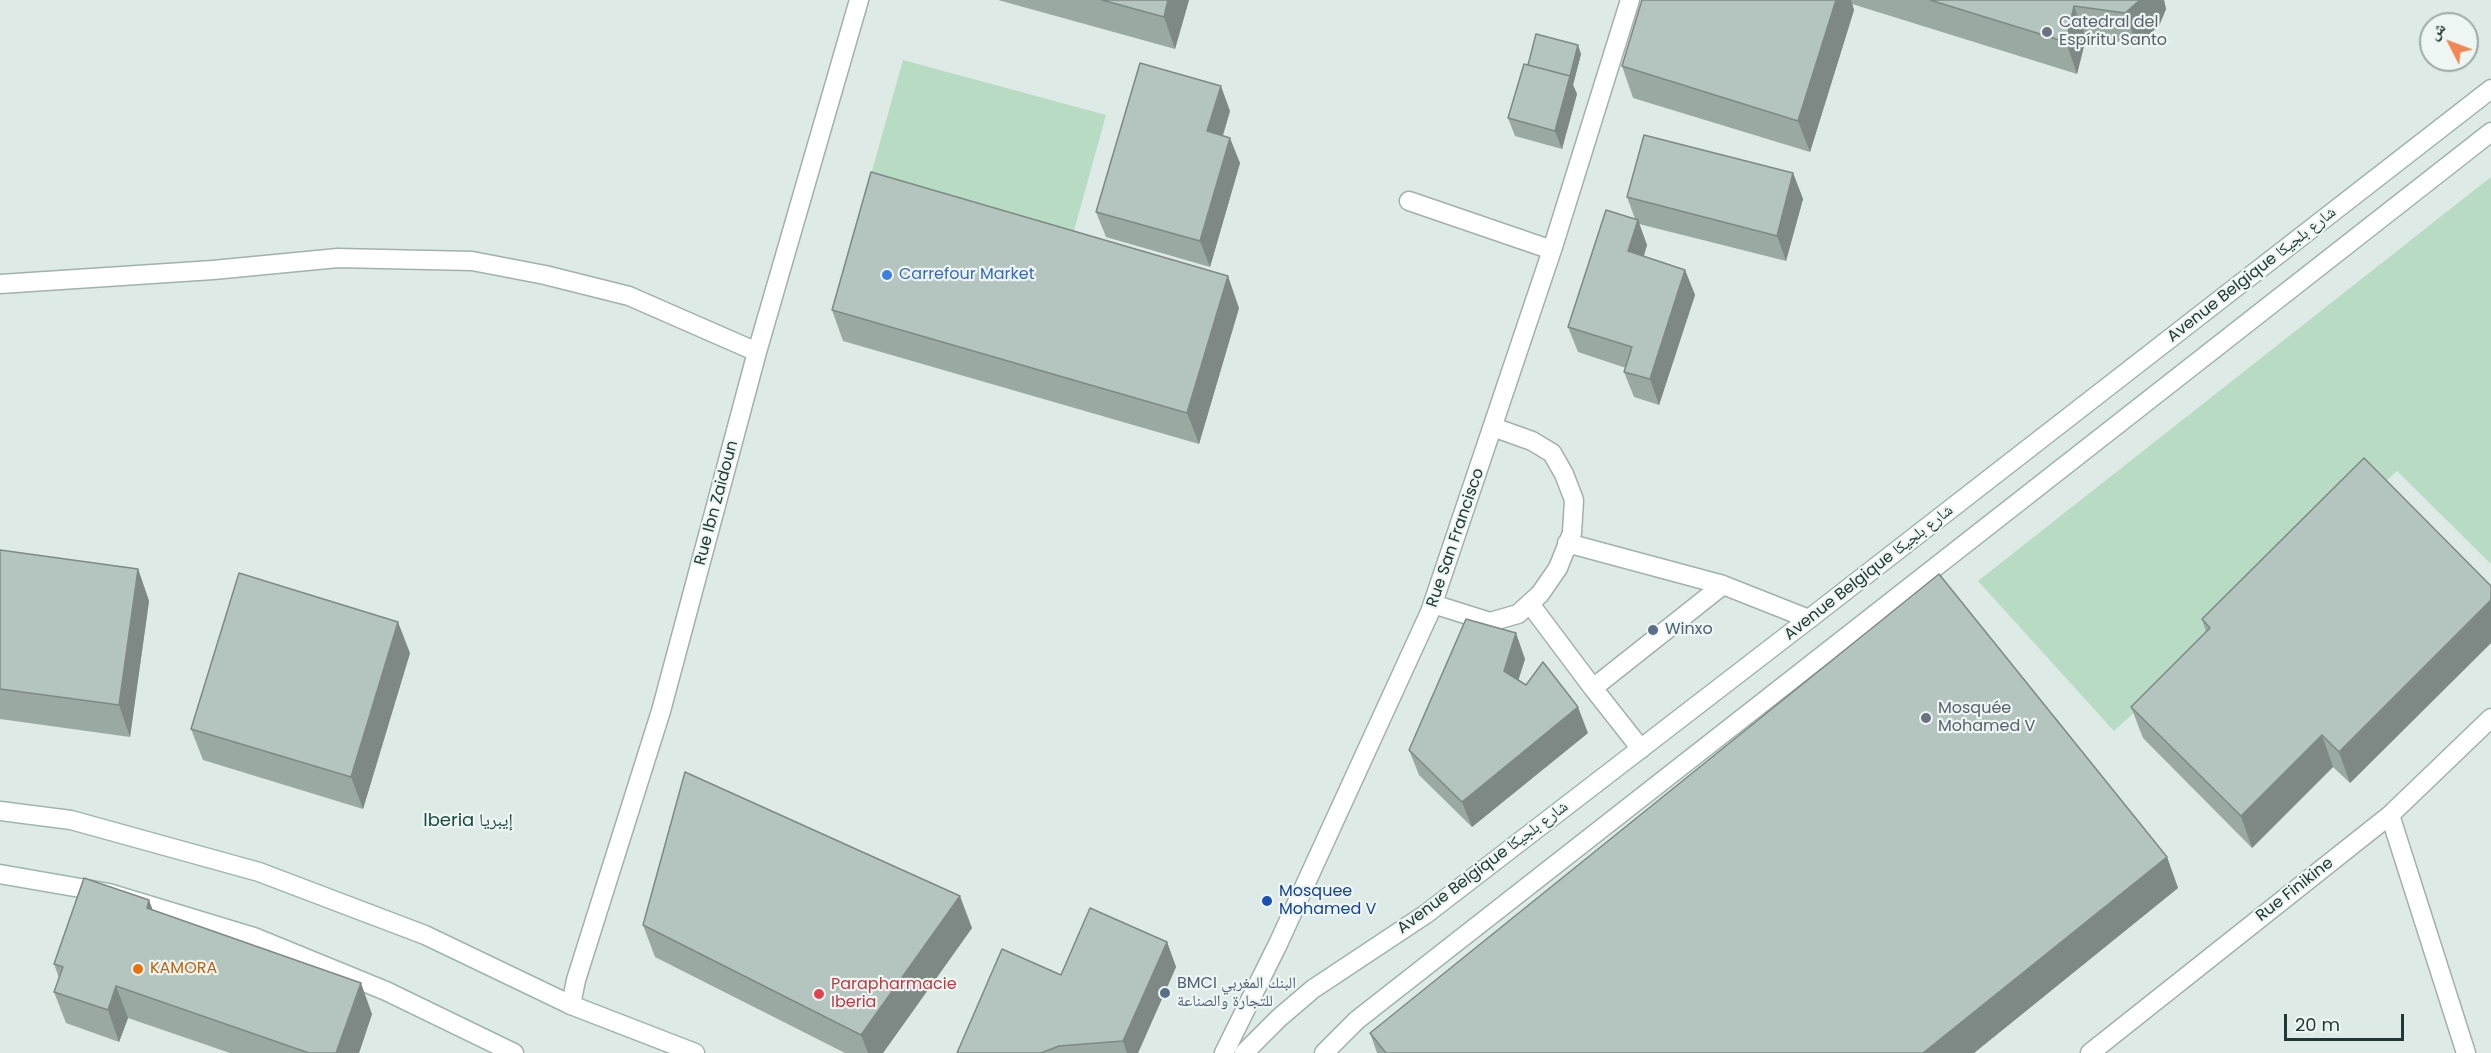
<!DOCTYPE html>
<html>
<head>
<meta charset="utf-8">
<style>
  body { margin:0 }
  #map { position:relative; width:2491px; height:1053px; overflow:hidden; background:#deeae5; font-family:Poppins,"Noto Naskh Arabic",sans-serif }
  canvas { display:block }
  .north { position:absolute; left:2419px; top:12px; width:60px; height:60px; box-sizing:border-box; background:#eef6f3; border:2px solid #9caaa7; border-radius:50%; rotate:312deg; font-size:16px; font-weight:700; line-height:24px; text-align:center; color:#203934 }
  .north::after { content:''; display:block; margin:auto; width:21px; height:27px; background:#f08755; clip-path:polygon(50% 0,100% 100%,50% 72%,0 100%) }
  .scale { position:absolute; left:2284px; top:1014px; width:120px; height:27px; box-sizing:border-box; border:3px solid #203934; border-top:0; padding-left:8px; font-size:18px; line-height:21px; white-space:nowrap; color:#203934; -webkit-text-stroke:4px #eef6f3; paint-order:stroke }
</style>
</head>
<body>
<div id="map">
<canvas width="2491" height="1053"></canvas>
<div class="north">ش</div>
<div class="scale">20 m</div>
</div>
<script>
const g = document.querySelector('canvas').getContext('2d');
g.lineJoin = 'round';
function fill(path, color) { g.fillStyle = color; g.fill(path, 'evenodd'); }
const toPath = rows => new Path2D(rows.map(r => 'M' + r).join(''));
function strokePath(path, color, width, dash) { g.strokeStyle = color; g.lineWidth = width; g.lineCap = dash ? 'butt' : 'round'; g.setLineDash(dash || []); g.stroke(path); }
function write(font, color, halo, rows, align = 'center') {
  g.font = font + ' Poppins,"Noto Naskh Arabic",sans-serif'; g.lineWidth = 4.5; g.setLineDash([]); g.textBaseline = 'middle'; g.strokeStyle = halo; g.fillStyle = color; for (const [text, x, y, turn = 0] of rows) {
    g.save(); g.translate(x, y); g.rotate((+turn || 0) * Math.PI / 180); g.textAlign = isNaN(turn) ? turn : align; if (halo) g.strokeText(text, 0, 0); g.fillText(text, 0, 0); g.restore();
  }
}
fill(toPath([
  [903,60,1106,115,1070,245,867,189],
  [2491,177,2491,564,2397,471,2114,731,1978,581]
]), '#b7dbc3');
const service = toPath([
  [1567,543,1723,585],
  [1433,604,1490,622,1518,614,1540,594,1558,568,1572,533,1574,500,1564,474,1552,453,1532,441,1493,427],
  [1530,604,1593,688],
  [1641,749,1593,688,1723,585,1809,619]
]);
const minor = toPath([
  [1409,201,1552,250],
  [0,284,213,270,338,258,472,261,545,275,629,296,757,352],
  [2390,815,2466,1053],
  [571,1005,576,980,661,711,757,352,859,0],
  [1224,1053,1278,944,1430,612,1552,250,1630,0],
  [2090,1053,2390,815,2491,718]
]);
const secondary = toPath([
  [0,811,71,820,259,872,425,935,571,1005,695,1053],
  [0,874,109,893,254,937,386,991,514,1053],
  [1244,1053,1279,1018,1313,989,1426,914,1809,619,2491,89],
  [1324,1053,1357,1020,2491,132]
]);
strokePath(service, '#a1b1ac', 21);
strokePath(minor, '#a1b1ac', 21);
strokePath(secondary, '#9eb5ae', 21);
strokePath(service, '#fff', 18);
strokePath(minor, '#fff', 18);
strokePath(secondary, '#fff', 18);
fill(toPath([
  [998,0,1189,0,1175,49],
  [1642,0,2164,0,2166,9,2159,26,2137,44,2086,38,2077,74,1852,4,1854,10,1810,152,1633,98,1622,66],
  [1581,54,1573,85,1577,94,1562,149,1515,136,1508,118,1528,65],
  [1230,111,1223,136,1240,163,1210,267,1106,237,1096,212],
  [1793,173,1803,199,1786,261,1639,224,1647,245,1644,256,1685,270,1695,295,1659,405,1634,397,1624,372,1626,368,1578,352,1568,327,1635,219,1627,197],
  [1239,308,1199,444,843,341,832,310],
  [0,550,138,569,149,601,130,737,0,719],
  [2491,586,2491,643,2350,783,2333,767,2252,848,2143,738,2131,707,2206,632,2202,619],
  [410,653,363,809,203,760,191,729],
  [1525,659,1518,681,1588,733,1472,827,1419,775,1409,750],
  [2167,857,2178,888,1974,1053,1377,1053,1370,1033],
  [153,910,372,1014,359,1053,230,1053,128,1018,119,1042,66,1023,54,992,59,978,54,964],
  [643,925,972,928,883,1053,845,1053,655,957],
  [1167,942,1176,967,1138,1053,957,1053,1061,975]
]), '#9ba9a3');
fill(toPath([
  [1168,0,1189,0,1175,49,1164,17],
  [1836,0,1851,0,1854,10,1810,152,1798,121],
  [2140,0,2164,0,2166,9,2159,26,2137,44,2125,13],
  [2074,6,2086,38,2077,74,2066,42],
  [1578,45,1581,54,1573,85,1577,94,1562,149,1555,131],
  [1221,86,1230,111,1216,157,1207,131],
  [1230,138,1240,163,1210,267,1200,241],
  [1793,173,1803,199,1786,261,1777,236],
  [1638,220,1647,245,1637,277,1628,251],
  [1685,270,1695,295,1659,405,1650,379],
  [1228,276,1239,308,1199,444,1187,413],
  [138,569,149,601,130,737,119,705],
  [2491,600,2491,643,2350,783,2339,752],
  [398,622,410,653,363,809,351,777],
  [1516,633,1525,659,1513,697,1504,671],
  [1578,707,1588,733,1472,827,1462,802],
  [2322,735,2333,767,2252,848,2241,816],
  [2167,857,2178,888,1974,1053,1923,1053],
  [960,896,972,928,883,1053,868,1053,861,1035],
  [149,900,161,932,147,908],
  [1167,942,1176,967,1138,1053,1127,1053,1123,1041],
  [361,983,372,1014,359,1053,336,1053],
  [116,986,128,1018,119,1042,108,1010]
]), '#7e8985');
const building = toPath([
  [1102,0,1168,0,1164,17,1102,0],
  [1642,0,1836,0,1798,121,1622,66,1642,0],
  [1930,0,2140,0,2125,13,2074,6,2066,42,1930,0],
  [1536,34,1578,45,1570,76,1528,65,1536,34],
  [1140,63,1221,86,1207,131,1230,138,1200,241,1096,212,1140,63],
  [1524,64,1570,76,1555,131,1508,118,1524,64],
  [1644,135,1793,173,1777,236,1627,197,1644,135],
  [871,172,1228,276,1187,413,832,310,871,172],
  [1606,210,1638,220,1628,251,1685,270,1650,379,1624,372,1632,347,1568,327,1606,210],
  [2364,458,2491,586,2491,600,2339,752,2322,735,2241,816,2131,707,2210,628,2202,619,2364,458],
  [0,550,138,569,119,705,0,689,0,550],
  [239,573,398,622,351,777,191,729,239,573],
  [1939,574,2167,857,1923,1053,1386,1053,1370,1033,1939,574],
  [1466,619,1516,633,1504,671,1526,685,1543,662,1578,707,1462,802,1409,750,1466,619],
  [685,772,960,896,861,1035,643,925,685,772],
  [84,878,149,900,147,908,361,983,336,1053,309,1053,116,986,108,1010,54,992,63,967,54,964,84,878],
  [1090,908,1167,942,1123,1041,1059,1046,1041,1053,957,1053,1002,949,1061,975,1090,908]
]);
fill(building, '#b4c4be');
strokePath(building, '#7e8985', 1.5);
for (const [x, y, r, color] of [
  [2047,32,6,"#6b7280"],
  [887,275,6,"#3f7fe0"],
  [1653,630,6,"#5c6f8a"],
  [1926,718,6,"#6b7280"],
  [1267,901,6,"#1a4fb4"],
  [138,969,6,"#e8710a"],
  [1165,993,6,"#5c6f8a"],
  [819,994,6,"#e0444e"]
]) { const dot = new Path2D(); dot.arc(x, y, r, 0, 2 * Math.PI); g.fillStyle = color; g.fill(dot); strokePath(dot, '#eef6f3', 2); }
write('16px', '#5b616d', '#eef6f3', [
  ["Catedral del",2059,23],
  ["Espíritu Santo",2059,41],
  ["Mosquée",1938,709],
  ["Mohamed V",1938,727]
], 'left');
write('16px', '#366cbe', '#eef6f3', [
  ["Carrefour Market",899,275]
], 'left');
write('16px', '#203934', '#eef6f3', [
  ["Avenue Belgique شارع بلجيكا",2252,275,-38],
  ["Rue Ibn Zaidoun",717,503,-75],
  ["Rue San Francisco",1456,538,-71],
  ["Avenue Belgique شارع بلجيكا",1869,573,-38],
  ["Avenue Belgique شارع بلجيكا",1483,868,-37],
  ["Rue Finikine",2295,890,-38]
]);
write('16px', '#4e5e75', '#eef6f3', [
  ["Winxo",1665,630],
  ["BMCI البنك المغربي",1177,984],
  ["للتجارة والصناعة",1177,1002]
], 'left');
write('16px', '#164399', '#eef6f3', [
  ["Mosquee",1279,892],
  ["Mohamed V",1279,910]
], 'left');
write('16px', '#c56008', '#eef6f3', [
  ["KAMORA",150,969]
], 'left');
write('16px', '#be3a42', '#eef6f3', [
  ["Parapharmacie",831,985],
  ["Iberia",831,1003]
], 'left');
write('18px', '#1c4a43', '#eef6f3', [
  ["Iberia إيبريا",468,821]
]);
</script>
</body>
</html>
